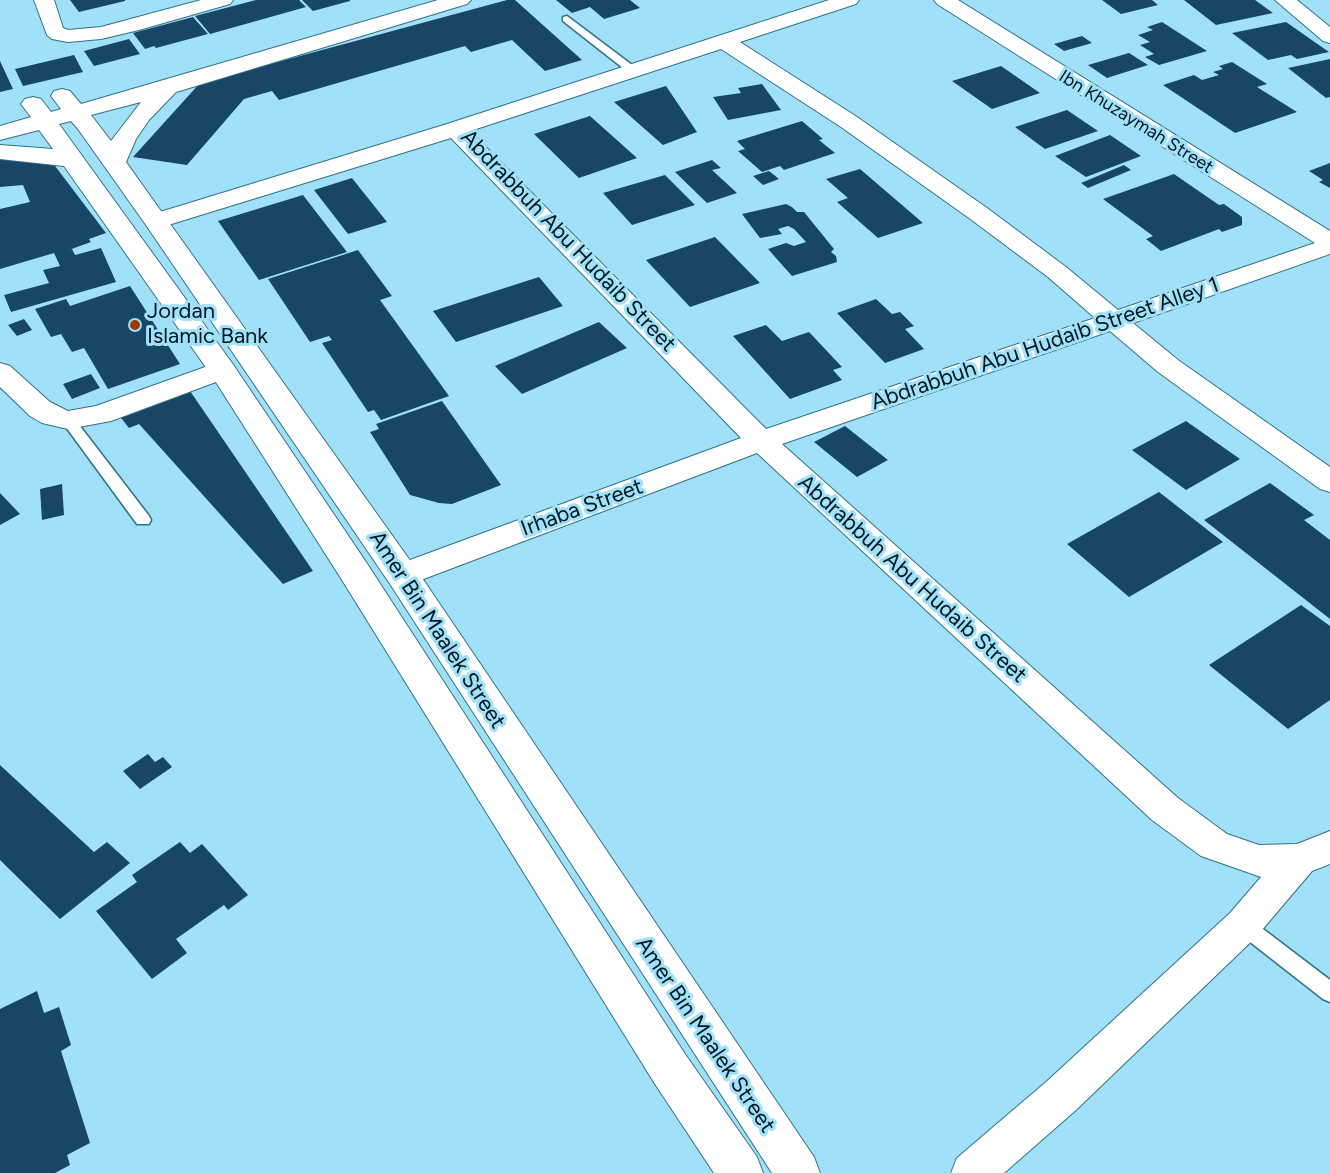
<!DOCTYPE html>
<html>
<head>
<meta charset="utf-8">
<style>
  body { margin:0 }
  canvas { display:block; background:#a0e1f9 }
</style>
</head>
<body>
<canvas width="1330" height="1173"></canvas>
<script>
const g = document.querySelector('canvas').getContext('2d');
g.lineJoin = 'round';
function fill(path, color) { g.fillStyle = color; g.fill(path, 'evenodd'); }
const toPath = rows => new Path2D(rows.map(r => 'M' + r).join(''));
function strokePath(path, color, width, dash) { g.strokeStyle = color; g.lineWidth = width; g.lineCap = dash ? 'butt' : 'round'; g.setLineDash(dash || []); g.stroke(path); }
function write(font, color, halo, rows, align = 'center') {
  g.font = font + ' Figtree,sans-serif'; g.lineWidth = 6; g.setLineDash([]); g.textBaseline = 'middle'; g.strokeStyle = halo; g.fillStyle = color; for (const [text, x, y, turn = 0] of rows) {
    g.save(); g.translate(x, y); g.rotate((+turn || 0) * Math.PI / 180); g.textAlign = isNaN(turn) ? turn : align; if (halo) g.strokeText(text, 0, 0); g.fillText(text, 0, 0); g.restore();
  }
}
fill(toPath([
  [70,0,125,0,125,1,79,12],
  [256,0,299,0,306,7,210,34,195,16],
  [302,0,350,0,350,1,313,11],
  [507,0,515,0,582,60,545,71,512,40,471,52,465,46,279,100,272,91,244,99,187,165,133,157,200,83],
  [556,0,630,0,640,8,604,19,590,7,572,13],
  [1102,0,1152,0,1158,5,1121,14],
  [1184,0,1255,0,1273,13,1216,25],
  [193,17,208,34,156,48,154,46,145,49,133,33],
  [1162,22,1207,51,1159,65,1145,57,1154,54,1140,45,1150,42,1138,35,1153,30,1147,27],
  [1286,22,1329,52,1297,59,1291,55,1268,60,1232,33],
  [1082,36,1092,43,1064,51,1054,44],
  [129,39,140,54,94,66,84,51],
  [1129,53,1148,65,1107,78,1088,65],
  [74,55,83,72,23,86,15,69],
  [1330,59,1330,97,1326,98,1288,68],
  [0,61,13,89,0,92],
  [1232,62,1267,84,1257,87,1297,112,1235,133,1163,85,1194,75,1202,80,1219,75,1213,72,1223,69,1219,66],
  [1001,66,1040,93,992,109,952,81],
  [762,84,781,110,728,120,713,97,741,93,738,88],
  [666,86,697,132,663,145,614,102],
  [1067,110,1098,131,1045,149,1015,127],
  [590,116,637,158,579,178,534,134],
  [802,121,823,139,819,140,835,153,784,170,780,166,762,172,738,151,745,149,737,141],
  [1110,135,1141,156,1086,177,1055,156],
  [0,158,52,162,106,233,89,239,91,242,66,251,72,249,75,255,101,248,116,282,11,312,4,295,49,283,43,270,60,266,54,253,0,269,0,209,30,202,23,185,0,187],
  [712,160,721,168,712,170,737,193,707,203,675,172],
  [1330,163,1330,188,1319,182,1323,180,1309,171],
  [1124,165,1131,170,1088,188,1081,183],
  [860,169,923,223,878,238,837,202,848,198,826,179],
  [769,171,779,179,763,185,753,176],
  [1174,174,1219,205,1224,204,1242,217,1242,225,1222,232,1219,229,1161,251,1146,239,1153,236,1103,199],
  [665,175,695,205,632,225,603,193],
  [352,178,387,222,348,234,314,190],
  [303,195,347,252,259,280,218,221],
  [786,204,792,207,797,212,804,212,834,249,831,252,836,256,837,262,792,276,768,249,786,243,794,246,806,242,794,229,788,226,778,229,782,234,760,238,742,214],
  [715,237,760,283,690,307,646,260],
  [358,250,392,296,380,300,449,396,381,420,374,410,368,412,322,343,332,340,329,336,310,342,268,279],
  [539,277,563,306,456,342,433,311],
  [130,286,180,364,108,389,84,348,72,352,61,334,51,337,35,309,66,299,70,306],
  [876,299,892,314,900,312,914,326,905,329,924,349,885,363,837,313],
  [24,319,32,330,17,336,8,325],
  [599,322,627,348,522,394,495,366],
  [766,325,782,341,809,332,842,367,833,370,842,380,790,399,733,336],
  [91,374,100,388,72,399,63,384],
  [188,388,313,571,283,584,139,424,129,428,118,414],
  [442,401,501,485,452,504,439,503,410,495,370,432,379,429,376,424],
  [1186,421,1240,459,1186,490,1132,450],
  [845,426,888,460,857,477,814,442],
  [1270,483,1314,515,1304,520,1330,540,1330,619,1204,520],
  [62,484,64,515,42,520,40,489],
  [1159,492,1223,542,1129,597,1067,544],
  [0,493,20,514,0,525],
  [1301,605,1330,626,1330,700,1288,729,1209,665],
  [148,754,155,762,163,757,172,767,140,789,123,771],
  [0,765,94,852,107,842,130,863,60,919,0,860],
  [180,842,190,853,202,844,248,895,228,910,224,905,176,939,187,953,152,979,96,911,137,882,132,875],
  [37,991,44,1013,59,1007,71,1045,61,1051,90,1143,67,1155,70,1165,55,1173,0,1173,0,1009]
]), '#184666');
const lane = toPath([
  [567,16,636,68,636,72,628,72,563,21,563,17,567,16],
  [68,415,73,417,149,516,151,520,149,524,137,524,63,423,61,420,63,417,68,415],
  [1243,916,1250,919,1330,980,1330,1002,1323,999,1236,931,1233,925,1236,919,1243,916]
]);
const street = toPath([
  [34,0,54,0,63,28,68,30,101,27,201,0,233,0,230,4,139,30,101,39,68,42,52,39,47,35,34,0],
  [829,0,859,0,856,4,740,42,857,117,987,208,1066,267,1118,310,1315,243,937,4,934,0,958,0,1330,231,1330,254,1133,323,1178,360,1330,467,1330,492,1320,489,1158,372,1110,331,782,444,1178,798,1227,834,1259,845,1297,844,1330,831,1330,864,1312,871,1256,937,1076,1110,1004,1173,951,1173,957,1158,1046,1082,1230,913,1261,877,1201,856,1152,820,757,453,413,583,402,587,391,583,386,575,391,567,741,438,451,138,165,226,156,228,147,226,144,221,147,216,447,124,829,0],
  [721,49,841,127,969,218,1048,277,1095,318,766,429,470,131,721,49],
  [1275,0,1297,0,1330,27,1330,43,1323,41,1275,0],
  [222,361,232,364,236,370,232,376,111,421,68,429,42,423,30,416,0,387,0,363,10,366,50,402,68,411,96,406,222,361]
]);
const secondary = toPath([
  [438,0,471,0,467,4,176,92,149,120,136,139,126,162,414,566,814,1157,820,1173,772,1173,390,584,146,225,78,129,71,121,59,124,232,363,366,562,685,1054,757,1157,763,1173,714,1173,655,1084,342,580,212,376,64,166,0,159,0,145,53,149,39,130,0,140,0,126,31,117,21,104,25,99,33,97,41,99,51,112,61,109,51,96,54,91,62,89,70,91,81,104,438,0],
  [141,102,111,141,91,115,141,102]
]);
strokePath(lane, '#317287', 3);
strokePath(street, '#317287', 2);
strokePath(secondary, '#317287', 2);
fill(lane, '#fff');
fill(street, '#fff');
fill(secondary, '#fff');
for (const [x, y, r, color] of [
  [135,325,6,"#9d3a00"]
]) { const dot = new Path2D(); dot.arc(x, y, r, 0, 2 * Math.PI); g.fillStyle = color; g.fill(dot); strokePath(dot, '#a0e1f9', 2); }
write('18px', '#001820', '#a0e1f9', [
  ["Ibn Khuzaymah Street",1136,122,32]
]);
write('22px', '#001820', '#a0e1f9', [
  ["Abdrabbuh Abu Hudaib Street",568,241,46],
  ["Abdrabbuh Abu Hudaib Street Alley 1",1045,344,-19],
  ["Irhaba Street",582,508,-20],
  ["Abdrabbuh Abu Hudaib Street",912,579,42],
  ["Amer Bin Maalek Street",437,630,57],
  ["Amer Bin Maalek Street",705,1035,56]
]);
write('22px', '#001820', '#a0e1f9', [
  ["Jordan",147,312],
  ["Islamic Bank",147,337]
], 'left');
</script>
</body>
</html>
